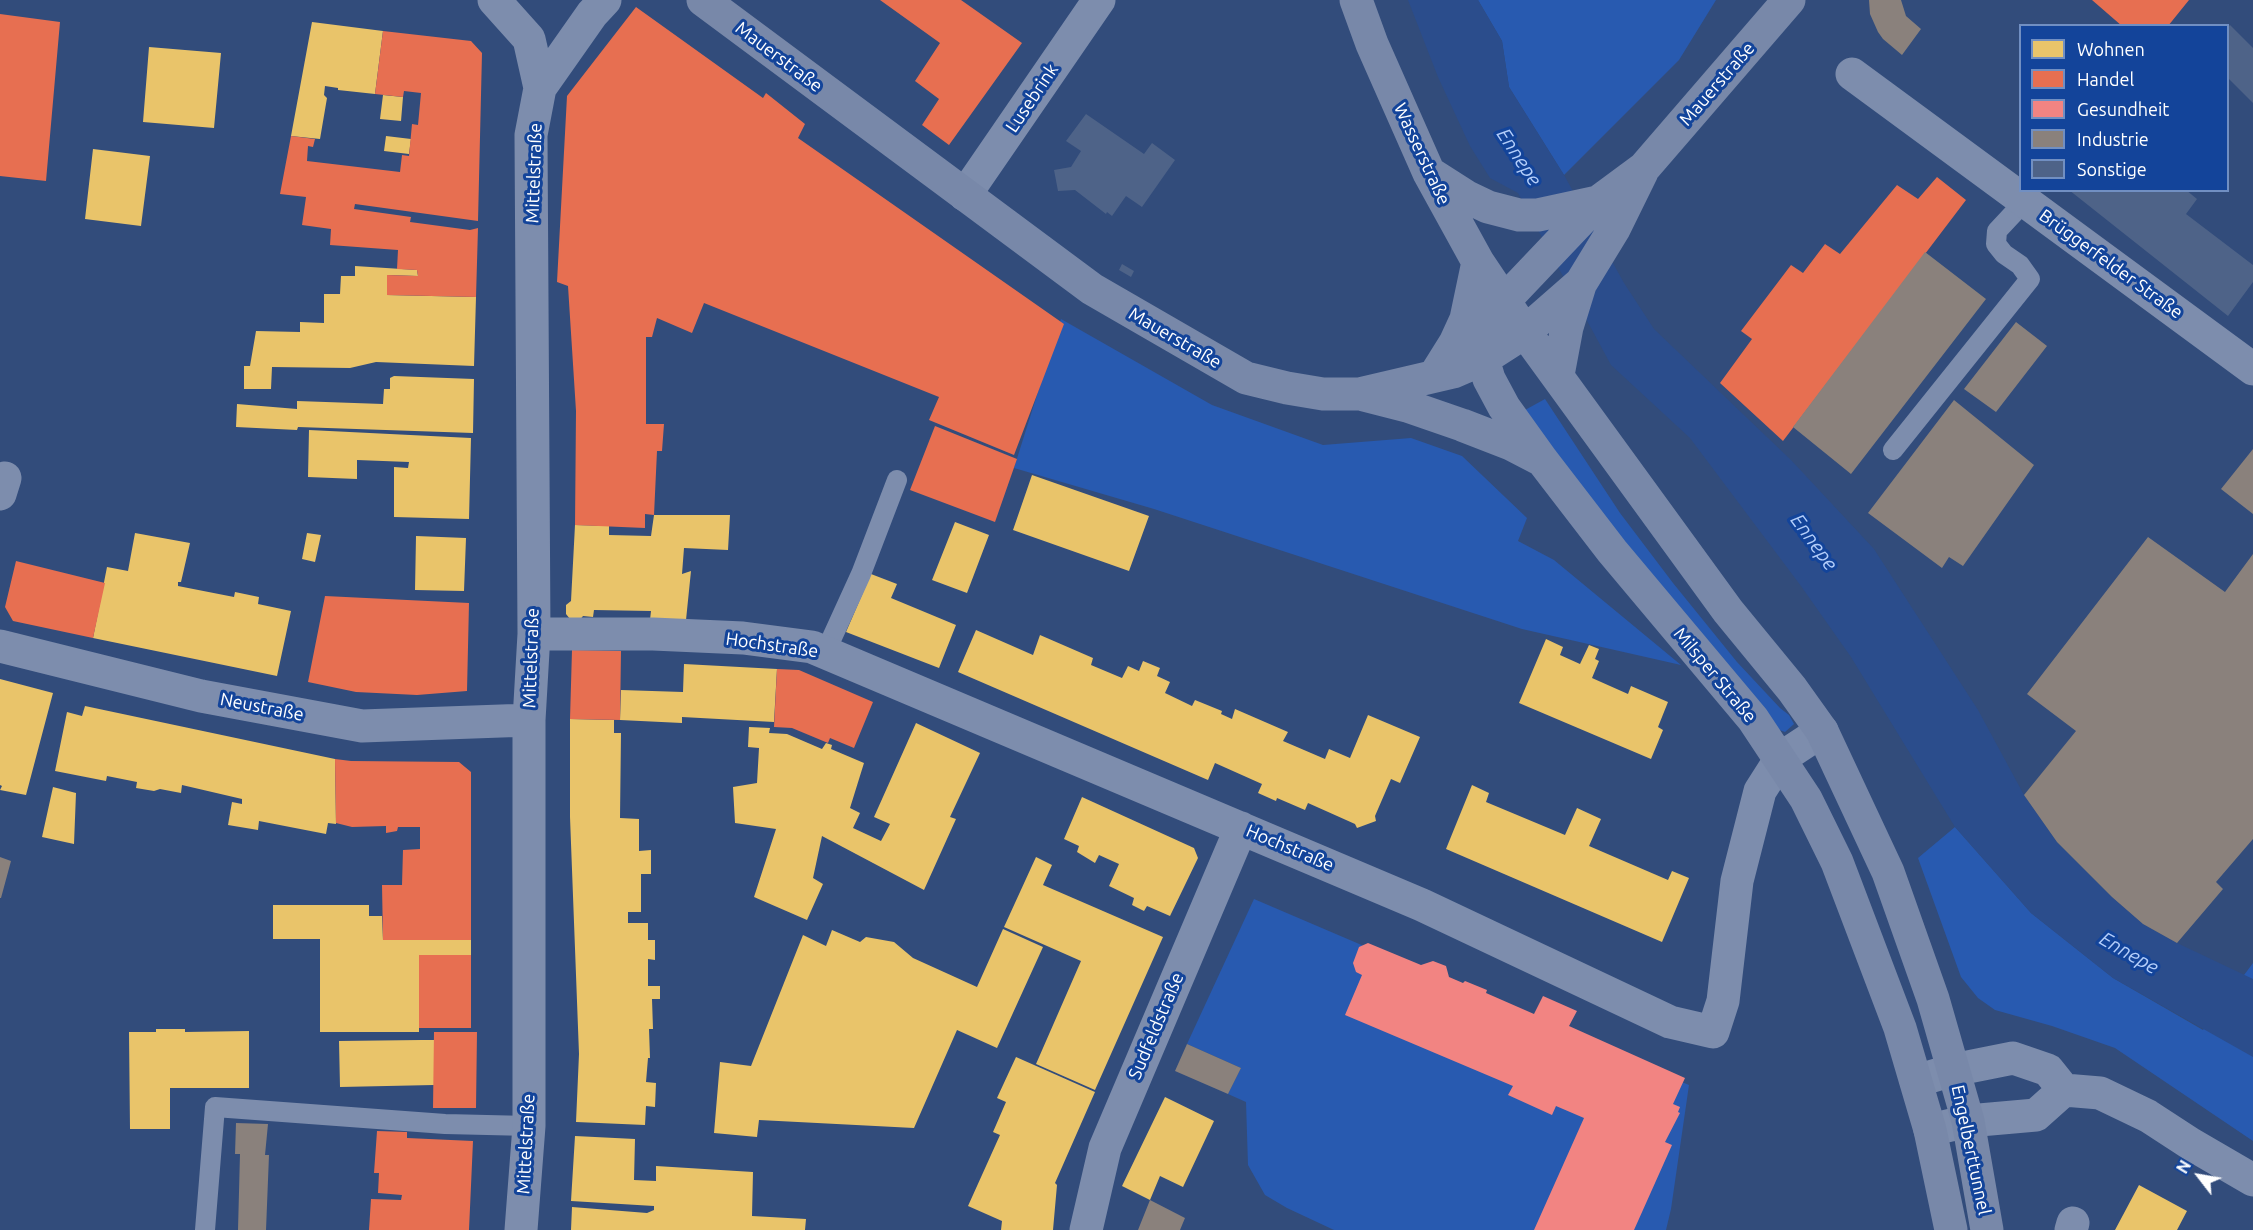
<!DOCTYPE html>
<html>
<head>
<meta charset="utf-8">
<style>
  body { margin:0 }
  #map { position:relative; width:2253px; height:1230px; overflow:hidden; background:#324c7b; font-family:Ubuntu,sans-serif }
  canvas { display:block }
  .legend { position:absolute; left:2019px; top:24px; width:210px; height:168px; box-sizing:border-box; background:#13449a; border:2px solid #718fc2; margin:0; padding:8px 10px; list-style:none; font-size:18px; color:#fff }
  .legend li { display:flex; align-items:center; gap:12px; height:30px }
  .legend b { width:30px; border:2px solid #718fc2 }
  .north { position:absolute; left:2169px; top:1146px; width:60px; height:60px; -webkit-text-stroke:4px #13449a; paint-order:stroke; rotate:301deg; font-size:16px; font-weight:700; line-height:24px; text-align:center; color:#fff }
  .north::after { content:''; display:block; margin:auto; width:21px; height:27px; background:#fff; clip-path:polygon(50% 0,100% 100%,50% 72%,0 100%) }
</style>
</head>
<body>
<div id="map">
<canvas width="2253" height="1230"></canvas>
<ul class="legend">
<li><b style="height:16px;background:#e9c46a"></b>Wohnen</li>
<li><b style="height:16px;background:#e76f51"></b>Handel</li>
<li><b style="height:16px;background:#f28482"></b>Gesundheit</li>
<li><b style="height:16px;background:#8a817c"></b>Industrie</li>
<li><b style="height:16px;background:#4e6388"></b>Sonstige</li>
</ul>
<div class="north">N</div>
</div>
<script>
const g = document.querySelector('canvas').getContext('2d');
g.lineJoin = 'round';
function fill(path, color) { g.fillStyle = color; g.fill(path, 'evenodd'); }
const toPath = rows => new Path2D(rows.map(r => 'M' + r).join(''));
function strokePath(path, color, width, dash) { g.strokeStyle = color; g.lineWidth = width; g.lineCap = dash ? 'butt' : 'round'; g.setLineDash(dash || []); g.stroke(path); }
function write(font, color, halo, rows, align = 'center') {
  g.font = font + ' Ubuntu,sans-serif'; g.lineWidth = 6; g.setLineDash([]); g.textBaseline = 'middle'; g.strokeStyle = halo; g.fillStyle = color; for (const [text, x, y, turn = 0] of rows) {
    g.save(); g.translate(x, y); g.rotate((+turn || 0) * Math.PI / 180); g.textAlign = isNaN(turn) ? turn : align; if (halo) g.strokeText(text, 0, 0); g.fillText(text, 0, 0); g.restore();
  }
}
fill(toPath([
  [1478,0,1716,0,1679,60,1564,175,1509,87,1502,41],
  [1061,319,1212,405,1323,445,1411,438,1462,456,1527,518,1518,541,1554,560,1681,665,1522,629,1154,509,1014,468],
  [1545,399,1620,513,1673,583,1737,662,1780,708,1789,715,1794,724,1785,732,1777,729,1614,532,1525,410],
  [1955,827,2031,913,2113,978,2203,1030,2253,963,2253,1141,2115,1048,2052,1026,1995,1010,1978,998,1961,977,1918,858],
  [1254,899,1689,1085,1671,1209,1666,1230,1334,1230,1287,1208,1265,1195,1248,1165,1246,1102,1228,1094,1241,1068,1187,1044]
]), '#285ab0');
fill(toPath([
  [1408,0,1478,0,1502,41,1509,87,1564,175,1624,283,1654,329,1791,460,1874,549,1978,710,2024,795,2057,842,2112,897,2143,924,2177,943,2253,979,2253,1057,2113,978,2031,913,1955,827,1851,657,1801,586,1690,438,1611,365,1518,193,1490,178,1470,146,1438,77]
]), '#2b4d8c');
fill(toPath([
  [312,22,383,31,375,94,338,90,338,88,325,86,324,95,327,98,320,139,291,136],
  [149,47,221,53,214,128,143,122],
  [383,95,403,97,401,121,380,119],
  [386,136,411,139,409,154,384,151],
  [93,149,150,156,141,226,85,219],
  [355,266,417,270,418,276,387,275,387,295,476,297,474,366,376,362,350,368,272,367,271,389,244,389,244,366,250,366,256,331,300,332,300,322,324,323,324,294,340,294,341,276,355,276],
  [394,376,474,379,473,433,298,427,297,430,236,427,237,404,297,409,297,401,383,404,384,389,390,389,390,378],
  [309,430,471,438,469,519,394,517,394,467,408,468,409,462,357,460,357,479,308,477],
  [1032,475,1149,516,1129,571,1013,530],
  [654,515,730,515,728,550,684,548,682,574,691,571,686,620,650,620,651,611,594,610,593,617,583,616,579,621,570,619,566,614,566,605,571,601,575,525,609,526,609,535,651,536],
  [955,522,989,535,967,593,932,580],
  [135,533,190,543,181,582,178,582,178,586,234,597,235,592,259,597,258,604,291,611,277,676,93,638,107,567,128,571],
  [307,533,321,535,315,562,302,559],
  [416,536,466,538,464,591,415,590],
  [871,574,897,584,891,598,956,625,939,668,846,632],
  [976,630,1033,655,1040,635,1093,658,1091,665,1122,678,1128,666,1139,671,1143,661,1160,668,1157,676,1170,682,1165,693,1192,706,1195,700,1222,711,1221,714,1232,719,1235,709,1288,732,1283,741,1325,759,1329,749,1350,758,1368,715,1420,737,1400,783,1391,779,1375,816,1376,821,1357,828,1355,824,1308,803,1305,810,1277,798,1276,801,1258,793,1262,784,1215,763,1208,780,958,672],
  [1546,639,1563,647,1560,655,1580,664,1589,645,1599,649,1595,659,1599,661,1592,678,1628,694,1631,686,1668,702,1658,727,1663,730,1651,759,1519,703],
  [684,664,777,669,774,722,682,717,682,723,620,720,621,690,683,692],
  [0,679,53,693,26,795,0,790,2,786,0,785],
  [85,706,335,759,336,824,328,823,326,834,259,821,258,830,228,825,232,802,242,804,242,799,182,785,181,793,160,789,154,791,136,788,137,782,107,776,106,781,55,771,67,712,82,716],
  [570,719,614,720,614,733,621,733,620,818,639,819,639,851,651,850,651,874,641,874,641,912,628,912,628,923,648,923,648,940,655,940,655,960,648,959,648,986,660,986,660,999,652,999,653,1029,649,1029,650,1058,648,1058,646,1082,656,1083,655,1107,646,1106,645,1125,576,1122,579,1054,570,817],
  [916,723,980,753,950,817,956,819,924,890,822,836,813,878,823,884,807,920,754,897,776,829,735,823,733,787,757,783,759,748,748,747,749,727,770,728,769,733,787,734,822,749,826,743,832,745,831,749,864,763,850,808,860,813,853,828,881,841,890,824,874,817],
  [1472,785,1489,793,1486,802,1565,835,1577,808,1601,819,1589,846,1668,880,1672,871,1689,878,1662,942,1446,849],
  [53,787,76,793,74,844,42,837],
  [1082,797,1194,848,1198,858,1170,916,1147,906,1144,911,1132,905,1134,898,1109,886,1119,864,1099,855,1095,863,1077,852,1079,846,1064,839],
  [1036,857,1052,865,1043,885,1163,937,1095,1090,1036,1064,1081,961,1004,927],
  [273,905,369,905,369,916,382,916,383,940,471,940,471,955,419,955,419,1032,320,1032,320,939,273,939],
  [1003,929,1043,947,997,1048,957,1030,914,1128,759,1120,757,1137,714,1133,720,1062,751,1066,803,935,826,946,832,930,860,942,866,937,894,942,913,958,977,987],
  [156,1029,185,1029,185,1032,249,1031,249,1088,170,1088,170,1129,130,1129,129,1032,156,1032],
  [421,1040,434,1040,434,1085,340,1087,339,1041],
  [1016,1057,1095,1092,1055,1183,1057,1185,1053,1230,1001,1230,1002,1221,968,1206,1000,1135,993,1132,1006,1102,997,1098],
  [1165,1097,1214,1121,1183,1187,1160,1176,1150,1200,1122,1186],
  [575,1136,635,1139,634,1180,656,1181,656,1166,753,1172,752,1216,806,1219,805,1230,571,1230,572,1207,647,1213,654,1210,654,1206,571,1201],
  [2139,1185,2187,1211,2177,1230,2115,1230]
]), '#e9c46a');
fill(toPath([
  [880,0,961,0,1022,43,949,145,922,125,939,99,915,81,940,43],
  [2092,0,2189,0,2168,26,2122,26],
  [636,7,763,98,766,93,805,124,798,138,1064,324,1014,455,929,420,939,397,704,303,692,333,657,318,652,337,646,337,646,424,664,424,662,451,657,451,654,515,645,514,645,528,575,525,576,411,568,286,557,282,567,96],
  [0,14,60,22,46,181,0,176],
  [383,31,471,41,482,53,478,221,355,204,354,209,411,217,410,222,470,230,478,228,476,297,387,295,387,275,418,276,417,270,397,269,398,250,330,245,331,229,302,225,306,197,280,194,291,136,315,139,313,147,308,146,307,161,400,172,402,155,409,156,412,124,418,125,421,93,404,91,403,97,375,94],
  [1937,177,1966,200,1783,441,1720,383,1752,339,1741,331,1791,265,1803,273,1825,244,1840,254,1897,185,1918,199],
  [935,426,1017,459,995,522,910,490],
  [16,561,105,583,93,638,13,621,5,607],
  [325,596,469,603,467,691,417,695,356,692,308,682],
  [572,650,621,651,620,720,570,719],
  [777,669,799,670,873,702,854,748,830,738,828,743,792,728,774,727],
  [335,759,351,761,459,762,471,772,471,940,383,940,382,885,402,885,403,850,420,849,420,827,398,827,397,831,386,833,386,826,352,827,336,823],
  [419,955,471,955,471,1028,419,1028],
  [434,1032,477,1032,476,1108,433,1108],
  [377,1131,407,1132,407,1138,473,1141,469,1230,369,1230,371,1199,401,1200,402,1195,378,1193,379,1173,374,1173]
]), '#e76f51');
fill(toPath([
  [1368,943,1421,965,1433,961,1446,966,1449,977,1463,983,1465,981,1487,990,1486,993,1534,1014,1543,996,1577,1011,1569,1026,1685,1078,1673,1104,1680,1107,1678,1112,1680,1113,1665,1142,1672,1145,1634,1230,1534,1230,1584,1118,1556,1106,1552,1115,1508,1095,1513,1086,1345,1015,1362,975,1356,972,1353,963,1359,947]
]), '#f28482');
fill(toPath([
  [1869,0,1901,0,1906,16,1921,29,1902,55,1883,39,1878,32,1870,14],
  [1925,252,1986,299,1851,474,1793,427],
  [2016,322,2047,346,1996,412,1964,389],
  [1954,400,2034,465,1963,566,1949,557,1942,568,1868,513],
  [2253,449,2253,514,2221,489],
  [2148,537,2225,592,2253,554,2253,839,2216,882,2223,889,2177,943,2143,924,2112,897,2057,842,2024,795,2076,731,2027,694],
  [0,857,11,861,1,898,0,898],
  [1187,1044,1241,1068,1228,1094,1175,1071],
  [236,1123,268,1124,265,1155,269,1155,266,1230,238,1230,240,1154,235,1154],
  [1150,1200,1185,1218,1180,1230,1138,1230]
]), '#8a817c');
fill(toPath([
  [2230,25,2253,48,2253,103,2228,78,2228,27],
  [1086,114,1144,154,1152,143,1175,160,1142,207,1126,196,1112,216,1107,212,1106,214,1075,190,1058,191,1054,170,1071,167,1081,151,1066,141],
  [2069,190,2186,190,2197,199,2186,214,2253,265,2253,282,2228,316],
  [1122,264,1134,271,1131,277,1119,270]
]), '#4e6388');
strokePath(toPath([
  [1893,450,2030,279,2020,265,2004,254,1996,244,1997,231,2025,201],
  [825,653,861,574,897,480],
  [205,1230,215,1107,445,1124,529,1126]
]), '#7d8dad', 20);
strokePath(toPath([
  [494,0,529,39,540,88,531,135,534,634,529,720,529,1126,521,1230],
  [1852,74,2253,369],
  [540,88,592,14,605,0],
  [965,195,1099,0],
  [0,494,5,478],
  [534,634,653,634,743,638,812,647,1422,905,1670,1022,1713,1032,1723,1001,1737,881,1760,791,1781,758,1822,731],
  [0,646,201,696,362,726,529,720],
  [1916,1081,1953,1070,2013,1058,2048,1070,2064,1090,2100,1093,2148,1116,2191,1144,2253,1180],
  [1930,1130,1968,1121,2036,1115,2064,1090],
  [1086,1230,1105,1148,1241,828],
  [2071,1230,2073,1223]
]), '#7d8dad', 33);
strokePath(toPath([
  [703,0,1092,289,1246,378,1287,388,1323,394,1359,394,1453,372,1483,359,1525,332,1581,283,1614,229,1642,172],
  [1356,0,1372,44,1429,173,1478,262,1525,332,1728,611,1792,689,1822,731,1888,872,1933,999,1968,1121,1987,1230],
  [1789,0,1644,168,1598,202,1504,301,1485,338,1483,359,1489,379,1504,407,1542,460,1612,551,1753,719,1806,799,1837,862,1900,1028,1930,1130,1951,1230],
  [1431,174,1467,197,1488,207,1519,215,1538,215,1598,202],
  [1435,375,1455,343,1466,319,1478,262],
  [1558,375,1567,327,1580,285],
  [1364,395,1407,406,1462,425,1511,444,1538,458]
]), '#7888a9', 33);
write('18px', '#fff', '#13449a', [
  ["Mauerstraße",779,57,37],
  ["Mauerstraße",1717,84,-49],
  ["Lusebrink",1032,98,-56],
  ["Wasserstraße",1422,154,65],
  ["Mittelstraße",534,173,-88],
  ["Brüggerfelder Straße",2111,264,36],
  ["Mauerstraße",1175,338,30],
  ["Hochstraße",772,645,8],
  ["Mittelstraße",531,658,-88],
  ["Milsper Straße",1715,675,50],
  ["Neustraße",262,707,11],
  ["Hochstraße",1290,848,23],
  ["Sudfeldstraße",1156,1026,-67],
  ["Mittelstraße",526,1144,-87],
  ["Engelberttunnel",1971,1150,78]
]);
write('italic 20px', '#b4cefa', '#13449a', [
  ["Ennepe",1519,157,57],
  ["Ennepe",1814,542,54],
  ["Ennepe",2129,953,30]
]);
</script>
</body>
</html>
